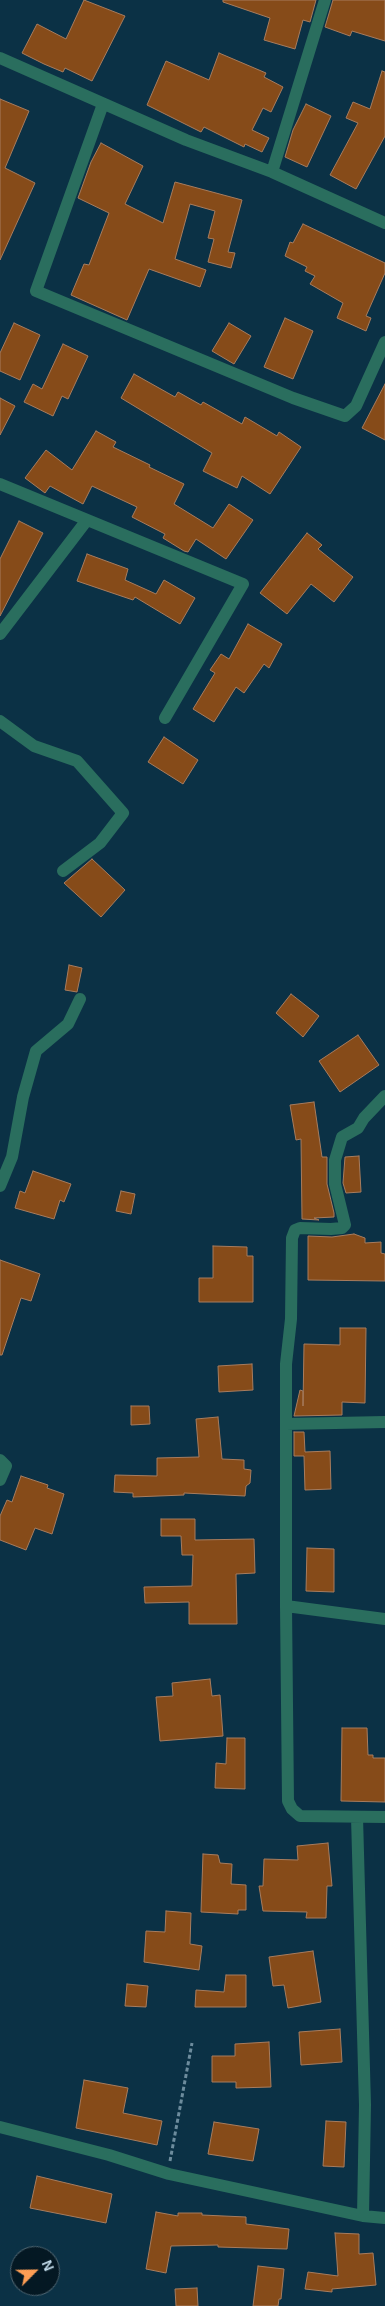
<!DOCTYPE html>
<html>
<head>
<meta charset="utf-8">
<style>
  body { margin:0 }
  #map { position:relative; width:385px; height:2306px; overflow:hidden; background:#0b3145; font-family:Arial,sans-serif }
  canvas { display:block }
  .north { position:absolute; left:10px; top:2246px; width:50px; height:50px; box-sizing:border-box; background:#041823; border:1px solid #506672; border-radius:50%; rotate:67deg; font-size:14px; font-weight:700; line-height:20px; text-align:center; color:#c1dae9 }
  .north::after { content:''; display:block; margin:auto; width:18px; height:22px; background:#fd9d54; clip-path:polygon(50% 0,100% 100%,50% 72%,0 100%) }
</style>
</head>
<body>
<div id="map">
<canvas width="385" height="2306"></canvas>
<div class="north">N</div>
</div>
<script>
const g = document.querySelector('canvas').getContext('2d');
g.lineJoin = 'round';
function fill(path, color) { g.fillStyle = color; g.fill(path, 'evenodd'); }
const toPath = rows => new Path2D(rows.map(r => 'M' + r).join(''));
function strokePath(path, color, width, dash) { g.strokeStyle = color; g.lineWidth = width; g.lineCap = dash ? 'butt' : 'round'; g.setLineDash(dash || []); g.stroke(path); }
const building = toPath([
  [84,0,125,16,92,81,65,68,63,72,44,64,22,53,37,24,66,39,84,0],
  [223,0,316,0,310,22,303,20,295,49,264,40,270,18,223,2,223,0],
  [333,0,385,0,385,41,352,31,350,36,325,27,333,0],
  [219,53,266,73,264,77,283,87,271,112,263,108,252,130,269,138,262,152,245,144,244,147,204,127,201,132,147,105,166,61,209,80,219,53],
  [382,71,385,72,385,136,356,189,330,175,358,123,346,118,353,102,370,109,382,71],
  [0,99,29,111,5,168,35,183,0,260,0,99],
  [306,104,331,116,307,167,285,157,293,130,306,104],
  [101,143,143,166,125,204,163,223,175,182,242,200,228,252,235,253,231,268,208,262,214,239,208,238,215,211,190,204,175,259,206,270,200,287,149,269,127,320,71,295,84,264,89,265,109,213,78,198,91,162,101,143],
  [303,224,385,263,385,273,366,316,371,318,366,331,337,318,343,303,310,284,315,276,305,271,307,267,285,256,290,242,293,243,303,224],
  [285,318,313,331,293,379,264,367,285,318],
  [14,323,40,335,20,380,0,371,0,353,14,323],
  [229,323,251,336,234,364,212,351,229,323],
  [63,344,88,356,68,399,62,396,53,416,24,402,33,384,42,389,63,344],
  [134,374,175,397,178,392,201,405,203,402,242,424,245,417,277,436,279,432,301,447,270,494,242,476,237,488,203,471,212,453,121,398,134,374],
  [385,384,385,440,362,428,385,384],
  [0,398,15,406,0,435,0,398],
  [96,431,116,442,113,447,150,465,149,467,184,484,174,504,213,528,229,504,253,520,226,559,196,539,188,552,184,551,163,538,165,534,132,517,137,507,92,486,83,504,50,486,45,493,25,478,46,450,72,470,96,431],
  [19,521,43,533,0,616,0,559,19,521],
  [307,533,322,545,318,549,353,577,334,602,311,584,287,614,260,593,307,533],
  [87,554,128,569,125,580,156,594,164,580,195,598,180,624,135,597,133,600,77,581,87,554],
  [248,624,282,644,269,668,264,664,244,693,236,687,214,722,193,709,215,673,210,670,221,654,229,659,248,624],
  [164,737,198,760,183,784,148,762,164,737],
  [92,859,125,890,101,917,64,883,92,859],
  [69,965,82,968,77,992,65,990,69,965],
  [291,994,319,1016,303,1037,276,1013,291,994],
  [358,1035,379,1065,340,1092,319,1061,358,1035],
  [314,1102,322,1157,327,1157,327,1184,334,1213,334,1217,314,1218,319,1220,302,1219,301,1139,296,1140,290,1105,314,1102],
  [359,1156,361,1192,346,1193,343,1183,345,1157,359,1156],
  [33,1171,71,1184,64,1202,60,1200,54,1219,15,1208,20,1191,25,1193,33,1171],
  [121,1191,135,1194,131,1214,116,1211,121,1191],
  [354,1234,365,1238,365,1243,381,1242,381,1253,385,1254,385,1281,308,1280,308,1236,332,1237,354,1234],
  [213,1246,247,1247,247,1256,253,1256,253,1302,199,1302,199,1278,213,1278,213,1246],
  [0,1260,40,1274,31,1301,21,1298,2,1355,0,1355,0,1260],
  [340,1328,366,1328,365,1403,342,1402,342,1415,294,1416,300,1390,303,1391,303,1406,304,1344,340,1345,340,1328],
  [252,1364,253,1390,219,1392,218,1366,252,1364],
  [131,1406,149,1406,150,1424,131,1425,131,1406],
  [218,1417,222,1459,244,1460,244,1469,251,1470,250,1483,246,1486,245,1496,184,1493,184,1495,133,1497,133,1493,114,1492,115,1475,157,1476,157,1458,199,1457,196,1419,218,1417],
  [294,1432,304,1432,305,1452,330,1451,331,1489,305,1490,304,1456,294,1456,294,1432],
  [21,1476,48,1485,47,1488,64,1494,52,1534,35,1528,26,1550,0,1540,0,1516,7,1500,12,1502,21,1476],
  [161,1519,195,1519,195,1540,254,1539,255,1573,236,1574,237,1624,189,1624,189,1602,145,1603,144,1587,192,1586,193,1555,182,1555,181,1536,161,1536,161,1519],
  [307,1548,334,1549,334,1592,306,1591,307,1548],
  [210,1679,212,1696,220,1695,223,1736,160,1741,156,1697,173,1696,172,1683,210,1679],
  [342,1728,367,1728,368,1755,373,1755,373,1758,385,1758,385,1802,341,1801,342,1728],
  [227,1738,245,1738,245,1789,215,1788,216,1763,226,1764,227,1738],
  [328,1843,332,1886,327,1886,326,1918,306,1918,307,1912,263,1911,259,1886,263,1886,264,1859,298,1860,297,1846,328,1843],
  [203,1854,218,1855,220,1863,232,1864,231,1884,246,1885,246,1910,238,1910,238,1914,201,1912,203,1854],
  [166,1911,191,1913,190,1944,202,1946,199,1970,144,1962,146,1931,165,1932,166,1911],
  [313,1951,321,2002,288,2008,284,1985,273,1986,269,1957,313,1951],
  [226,1975,246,1975,246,2007,195,2007,196,1990,224,1992,226,1975],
  [127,1984,148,1986,146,2007,125,2006,127,1984],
  [340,2029,342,2062,301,2065,299,2032,340,2029],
  [269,2042,271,2087,236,2088,236,2082,212,2082,212,2056,235,2056,235,2044,269,2042],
  [84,2080,128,2088,123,2113,162,2121,157,2145,76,2128,84,2080],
  [326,2121,346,2122,344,2167,323,2166,326,2121],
  [214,2122,259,2129,253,2161,208,2154,214,2122],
  [37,2176,112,2194,106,2223,30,2208,37,2176],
  [156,2212,178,2216,178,2213,202,2213,202,2215,246,2217,246,2224,289,2229,287,2249,218,2247,218,2245,171,2246,166,2273,146,2269,156,2212],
  [335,2233,359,2234,359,2254,373,2253,376,2285,332,2289,332,2292,305,2289,308,2272,338,2276,335,2233],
  [258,2266,284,2269,281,2299,279,2299,278,2306,253,2306,258,2266],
  [197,2288,198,2306,176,2306,175,2289,197,2288]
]);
fill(building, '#864b19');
strokePath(building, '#a77c5e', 1);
strokePath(toPath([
  [170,2161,192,2043]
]), '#6d8c9d', 3, [4, 2.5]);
strokePath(toPath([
  [0,58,186,140,272,172,385,223],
  [103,104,36,291,293,398,345,416,356,406,385,342],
  [272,172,325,0],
  [0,484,243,584,165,718],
  [0,634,87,520],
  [0,721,34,746,77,761,123,813,100,843,63,871],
  [385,1096,364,1118,358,1128,342,1137,335,1160,335,1184,345,1225,342,1228,331,1229,300,1228,295,1230,292,1238,291,1319,286,1364,286,1606,288,1801,292,1809,300,1816,385,1817],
  [0,1186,12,1157,23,1097,36,1051,68,1024,80,999],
  [286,1424,385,1422],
  [0,1460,6,1466,0,1480],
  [286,1606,385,1619],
  [357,1817,365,2105,363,2216],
  [0,2127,109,2155,169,2174,363,2216,385,2218]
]), '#2a6e5e', 12);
</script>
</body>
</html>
